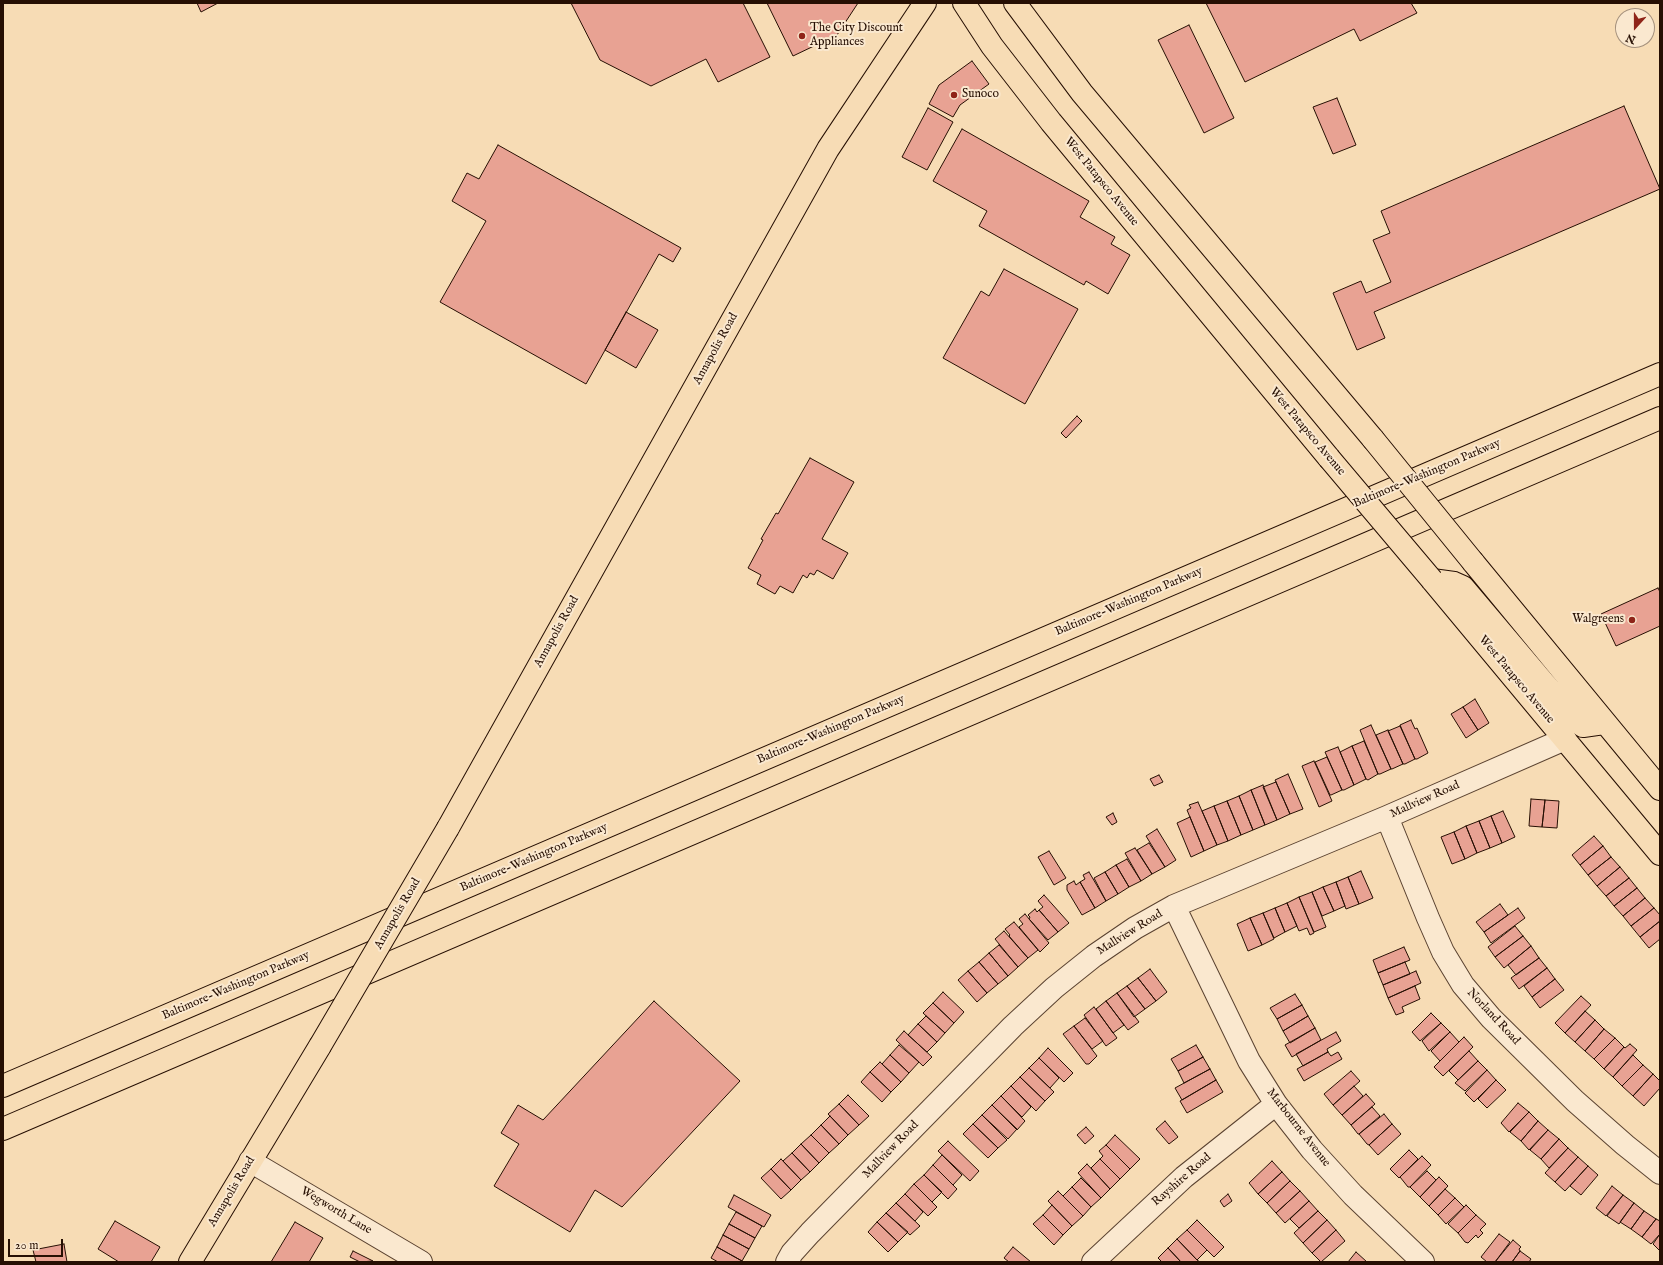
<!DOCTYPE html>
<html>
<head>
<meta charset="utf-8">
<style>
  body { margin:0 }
  #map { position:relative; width:1663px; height:1265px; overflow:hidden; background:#f7dcb5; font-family:"IM FELL English",serif }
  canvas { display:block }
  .frame { position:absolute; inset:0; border:4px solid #260f03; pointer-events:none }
  .north { position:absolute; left:1615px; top:8px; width:40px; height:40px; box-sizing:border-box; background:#fae8cf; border:1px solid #a5917d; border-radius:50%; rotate:201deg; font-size:11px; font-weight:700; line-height:16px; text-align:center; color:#260f03 }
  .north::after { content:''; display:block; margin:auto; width:14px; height:18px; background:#8f2418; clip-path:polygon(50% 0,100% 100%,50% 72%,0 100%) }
  .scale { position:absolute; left:8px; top:1239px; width:55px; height:18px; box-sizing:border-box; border:2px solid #260f03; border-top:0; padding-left:5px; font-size:12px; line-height:14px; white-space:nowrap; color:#260f03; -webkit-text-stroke:3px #fae8cf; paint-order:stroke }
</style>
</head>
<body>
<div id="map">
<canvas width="1663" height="1265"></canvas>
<div class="frame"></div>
<div class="north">N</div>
<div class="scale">20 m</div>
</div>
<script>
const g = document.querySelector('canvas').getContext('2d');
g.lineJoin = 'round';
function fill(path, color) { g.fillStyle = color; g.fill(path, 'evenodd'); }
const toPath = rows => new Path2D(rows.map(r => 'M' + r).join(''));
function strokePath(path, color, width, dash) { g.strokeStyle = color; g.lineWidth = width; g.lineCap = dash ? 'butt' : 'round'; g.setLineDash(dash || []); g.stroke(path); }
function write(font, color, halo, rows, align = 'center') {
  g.font = font + ' "IM FELL English",serif'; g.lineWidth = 4; g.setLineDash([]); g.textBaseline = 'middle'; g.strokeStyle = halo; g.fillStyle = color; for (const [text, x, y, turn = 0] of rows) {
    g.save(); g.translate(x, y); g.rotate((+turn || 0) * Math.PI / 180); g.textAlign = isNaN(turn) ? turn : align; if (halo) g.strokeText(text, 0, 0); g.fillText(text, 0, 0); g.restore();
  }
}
const building = toPath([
  [197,3,218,3,201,12,197,3],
  [571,3,743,3,770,57,718,82,706,59,651,86,600,60,571,3],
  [767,3,858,3,837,35,793,56,767,3],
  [1206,3,1411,3,1417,13,1360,41,1354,29,1245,82,1206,3],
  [1189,25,1234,118,1204,133,1158,40,1189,25],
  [972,61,989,84,960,105,953,117,929,104,939,85,972,61],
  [1337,98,1356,145,1333,154,1313,107,1337,98],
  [1624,106,1660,189,1374,312,1385,338,1357,350,1333,293,1361,281,1366,293,1391,282,1373,240,1390,233,1381,211,1624,106],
  [928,108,953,122,927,170,902,157,928,108],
  [962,129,1089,201,1080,217,1115,237,1111,244,1130,255,1108,294,1086,281,1084,285,979,226,987,211,933,181,962,129],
  [498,145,681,248,673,262,659,254,586,384,440,302,486,221,452,201,467,173,479,179,498,145],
  [1004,269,1078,309,1025,404,943,358,981,291,989,296,1004,269],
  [626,312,658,330,636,368,605,350,626,312],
  [1077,416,1082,421,1066,438,1061,433,1077,416],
  [810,458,854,482,822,539,848,553,833,579,817,570,814,575,810,573,807,578,803,575,793,593,780,586,775,594,757,584,761,575,748,568,763,540,761,539,776,513,778,514,810,458],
  [1658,588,1660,592,1660,626,1616,646,1601,614,1658,588],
  [1475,699,1489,723,1478,730,1463,707,1475,699],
  [1463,707,1478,730,1466,738,1451,714,1463,707],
  [1411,720,1415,729,1417,728,1428,753,1417,759,1415,759,1400,725,1411,720],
  [1371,725,1391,769,1380,774,1378,774,1360,730,1371,725],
  [1400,726,1415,759,1405,764,1403,764,1388,731,1400,726],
  [1388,730,1403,764,1392,769,1391,769,1376,735,1388,730],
  [1364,741,1378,774,1368,780,1366,779,1352,746,1364,741],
  [1352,746,1366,779,1354,785,1340,752,1352,746],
  [1338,747,1354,785,1344,790,1342,790,1325,752,1338,747],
  [1327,757,1342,790,1331,795,1330,795,1315,762,1327,757],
  [1314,761,1332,801,1319,807,1302,766,1314,761],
  [1288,774,1303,809,1290,814,1275,780,1288,774],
  [1159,775,1163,782,1154,786,1150,779,1159,775],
  [1276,782,1290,814,1277,820,1263,787,1276,782],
  [1263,785,1277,820,1265,825,1251,790,1263,785],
  [1251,790,1265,825,1253,830,1239,796,1251,790],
  [1239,796,1253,830,1241,835,1227,801,1239,796],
  [1531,799,1545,800,1542,827,1529,826,1531,799],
  [1545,800,1559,801,1557,828,1542,827,1545,800],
  [1227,801,1241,835,1228,841,1214,806,1227,801],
  [1198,802,1217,845,1204,851,1187,810,1191,808,1189,805,1198,802],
  [1214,806,1228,841,1217,845,1202,811,1214,806],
  [1503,811,1515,837,1502,843,1491,816,1503,811],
  [1113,813,1117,822,1112,825,1106,817,1113,813],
  [1491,816,1502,843,1490,848,1479,821,1491,816],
  [1190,817,1204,851,1191,857,1177,823,1190,817],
  [1479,821,1490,848,1477,853,1466,826,1479,821],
  [1466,826,1477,853,1465,859,1454,832,1466,826],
  [1157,829,1176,860,1165,867,1146,836,1157,829],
  [1454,832,1465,859,1452,864,1441,837,1454,832],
  [1594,836,1603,846,1580,865,1572,855,1594,836],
  [1149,843,1165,867,1152,874,1137,850,1149,843],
  [1603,846,1611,857,1588,875,1580,865,1603,846],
  [1135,848,1152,874,1141,881,1125,853,1135,848],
  [1049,851,1066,878,1054,885,1038,857,1049,851],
  [1611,857,1620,867,1597,886,1588,875,1611,857],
  [1127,859,1141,881,1129,887,1116,865,1127,859],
  [1116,865,1129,887,1118,894,1105,872,1116,865],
  [1620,867,1629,878,1606,896,1597,886,1620,867],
  [1361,871,1373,898,1359,904,1348,877,1361,871],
  [1089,872,1106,901,1095,908,1080,882,1085,879,1083,875,1089,872],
  [1105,872,1118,894,1106,901,1094,878,1105,872],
  [1348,877,1359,904,1346,909,1336,882,1348,877],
  [1629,878,1637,888,1614,906,1606,896,1629,878],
  [1074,881,1076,885,1080,882,1095,908,1082,915,1067,890,1067,885,1074,881],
  [1336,882,1345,906,1334,911,1323,887,1336,882],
  [1323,887,1334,911,1322,916,1312,892,1323,887],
  [1637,888,1645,898,1623,916,1614,906,1637,888],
  [1312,892,1326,927,1314,932,1299,897,1312,892],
  [1044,895,1069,923,1058,932,1039,910,1043,907,1038,901,1044,895],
  [1299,897,1314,933,1310,935,1307,928,1299,931,1287,903,1299,897],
  [1645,898,1654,908,1631,926,1623,916,1645,898],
  [1287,903,1297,926,1285,932,1275,908,1287,903],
  [1500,904,1508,915,1484,932,1476,922,1500,904],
  [1275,908,1285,932,1274,938,1263,913,1275,908],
  [1518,908,1525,918,1491,943,1484,932,1518,908],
  [1654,908,1660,915,1660,921,1640,937,1631,926,1654,908],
  [1035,909,1037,912,1039,910,1058,932,1048,940,1029,919,1030,917,1028,915,1035,909],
  [1263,913,1274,939,1262,945,1250,918,1263,913],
  [1025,914,1049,943,1040,952,1019,927,1023,924,1019,919,1025,914],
  [1250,918,1262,945,1248,951,1237,924,1250,918],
  [1660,921,1660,939,1649,948,1640,937,1660,921],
  [1014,922,1038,950,1028,958,1009,936,1010,935,1005,929,1014,922],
  [1515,926,1523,936,1495,957,1488,947,1515,926],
  [1004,931,1028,958,1018,967,995,939,1004,931],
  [1523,936,1531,946,1504,968,1495,957,1523,936],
  [999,945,1018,967,1008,976,989,953,999,945],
  [1531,946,1539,958,1516,975,1508,965,1531,946],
  [1404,947,1410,960,1378,973,1373,960,1404,947],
  [989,953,1008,976,998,984,979,962,989,953],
  [1539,958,1547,968,1519,989,1511,978,1539,958],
  [979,962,998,984,987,993,968,971,979,962],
  [1405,962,1410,974,1383,985,1378,973,1405,962],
  [1547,968,1555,979,1532,997,1524,986,1547,968],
  [1150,969,1167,992,1156,1001,1138,978,1150,969],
  [968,971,987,993,977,1002,958,980,968,971],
  [1416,971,1421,983,1388,998,1383,985,1416,971],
  [1138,978,1156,1001,1145,1009,1127,986,1138,978],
  [1555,979,1564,990,1540,1008,1532,997,1555,979],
  [1127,986,1145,1009,1134,1017,1117,993,1127,986],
  [1415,986,1420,999,1402,1007,1404,1012,1396,1015,1388,998,1415,986],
  [943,992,964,1012,954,1023,933,1003,943,992],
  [1117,993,1139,1022,1128,1030,1106,1001,1117,993],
  [1295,994,1302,1005,1277,1019,1270,1008,1295,994],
  [1581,996,1591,1005,1565,1033,1555,1023,1581,996],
  [654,1001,740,1081,622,1207,595,1190,570,1232,494,1186,519,1144,501,1133,518,1105,543,1120,654,1001],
  [1106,1001,1124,1025,1113,1033,1096,1009,1106,1001],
  [933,1003,954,1023,945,1033,923,1013,933,1003],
  [1302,1005,1308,1016,1283,1031,1277,1019,1302,1005],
  [1094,1007,1117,1038,1106,1046,1084,1015,1094,1007],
  [1585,1011,1595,1020,1575,1042,1565,1033,1585,1011],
  [1431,1013,1441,1023,1420,1041,1412,1032,1431,1013],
  [926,1016,945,1033,937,1042,918,1024,926,1016],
  [1308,1016,1315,1028,1290,1043,1283,1031,1308,1016],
  [1085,1018,1103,1041,1092,1049,1074,1026,1085,1018],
  [1595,1020,1604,1029,1585,1051,1575,1042,1595,1020],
  [1441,1023,1450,1032,1429,1051,1422,1041,1441,1023],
  [918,1024,937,1042,927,1052,908,1035,918,1024],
  [1074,1026,1097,1056,1089,1064,1086,1064,1063,1034,1074,1026],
  [1315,1028,1321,1040,1292,1057,1285,1045,1315,1028],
  [1604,1029,1615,1038,1594,1059,1585,1051,1604,1029],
  [904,1031,932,1057,923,1066,896,1040,904,1031],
  [1336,1032,1341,1041,1327,1049,1328,1052,1303,1066,1296,1054,1336,1032],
  [1450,1032,1459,1042,1440,1061,1431,1051,1450,1032],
  [1464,1037,1473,1047,1443,1076,1434,1067,1464,1037],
  [1615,1038,1624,1047,1604,1069,1594,1059,1615,1038],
  [1630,1044,1637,1050,1613,1077,1604,1069,1624,1047,1625,1048,1630,1044],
  [899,1045,919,1062,909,1073,890,1055,899,1045],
  [1196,1045,1203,1057,1178,1071,1171,1059,1196,1045],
  [1048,1048,1073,1073,1064,1082,1039,1058,1048,1048],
  [1469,1051,1478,1061,1458,1080,1449,1071,1469,1051],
  [1328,1052,1331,1056,1338,1052,1342,1059,1304,1081,1297,1069,1328,1052],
  [890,1055,909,1073,901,1082,882,1064,890,1055],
  [1633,1055,1643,1065,1622,1086,1613,1077,1633,1055],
  [1203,1057,1210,1069,1184,1083,1178,1071,1203,1057],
  [1039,1058,1059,1078,1050,1088,1029,1068,1039,1058],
  [1478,1061,1487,1070,1465,1091,1455,1083,1478,1061],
  [880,1062,901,1082,891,1092,870,1072,880,1062],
  [1643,1065,1653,1074,1633,1096,1622,1086,1643,1065],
  [1029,1068,1054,1092,1045,1101,1020,1077,1029,1068],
  [1210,1069,1216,1080,1182,1100,1175,1088,1210,1069],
  [1487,1070,1496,1080,1474,1102,1465,1093,1487,1070],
  [1351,1071,1360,1081,1333,1105,1324,1094,1351,1071],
  [870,1072,891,1092,882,1102,861,1082,870,1072],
  [1653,1074,1660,1081,1660,1088,1644,1106,1633,1096,1653,1074],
  [1020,1077,1045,1101,1036,1111,1011,1086,1020,1077],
  [1216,1080,1223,1092,1187,1113,1180,1101,1216,1080],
  [1496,1080,1506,1090,1487,1108,1478,1099,1496,1080],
  [1011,1086,1031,1107,1022,1117,1001,1096,1011,1086],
  [1354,1086,1363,1096,1342,1115,1341,1114,1333,1105,1354,1086],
  [1366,1094,1375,1104,1351,1125,1342,1115,1366,1094],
  [848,1095,869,1116,859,1125,839,1104,848,1095],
  [1001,1096,1025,1121,1017,1130,992,1105,1001,1096],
  [1518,1103,1529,1112,1509,1132,1501,1123,1518,1103],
  [839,1104,859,1125,848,1135,828,1114,839,1104],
  [992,1105,1017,1129,1008,1139,982,1115,992,1105],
  [1372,1107,1380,1116,1359,1134,1358,1134,1351,1125,1372,1107],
  [1529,1112,1538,1121,1521,1141,1510,1132,1529,1112],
  [1384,1114,1392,1124,1369,1145,1367,1144,1359,1134,1384,1114],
  [982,1115,1007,1140,998,1148,973,1124,982,1115],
  [830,1116,848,1135,839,1144,821,1125,830,1116],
  [1165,1121,1178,1137,1169,1144,1156,1129,1165,1121],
  [1538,1121,1548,1130,1529,1150,1521,1141,1538,1121],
  [973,1124,998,1148,988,1158,963,1134,973,1124],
  [1392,1124,1401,1134,1378,1155,1369,1145,1392,1124],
  [821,1125,839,1144,829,1153,811,1135,821,1125],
  [1086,1127,1094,1136,1085,1144,1077,1135,1086,1127],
  [1548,1130,1559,1139,1541,1159,1530,1150,1548,1130],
  [811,1135,829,1153,819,1163,801,1144,811,1135],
  [1115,1135,1140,1159,1130,1169,1106,1145,1115,1135],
  [1559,1139,1568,1148,1549,1168,1541,1159,1559,1139],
  [948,1141,979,1171,970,1181,938,1151,948,1141],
  [801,1144,819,1163,810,1172,792,1153,801,1144],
  [1106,1145,1130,1169,1120,1179,1100,1159,1103,1156,1099,1151,1106,1145],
  [1568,1148,1578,1157,1555,1182,1545,1173,1568,1148],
  [1409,1150,1418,1159,1399,1178,1390,1169,1409,1150],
  [792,1153,810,1172,801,1180,783,1161,792,1153],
  [942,1155,962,1175,953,1185,933,1165,942,1155],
  [1422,1156,1431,1165,1410,1187,1408,1187,1400,1177,1422,1156],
  [1578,1157,1588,1166,1565,1191,1555,1182,1578,1157],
  [781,1159,801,1180,791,1190,771,1169,781,1159],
  [1100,1159,1120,1179,1110,1189,1091,1168,1100,1159],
  [1272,1161,1282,1172,1258,1194,1249,1183,1272,1161],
  [1087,1164,1110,1189,1101,1198,1078,1173,1087,1164],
  [933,1165,957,1189,948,1199,924,1175,933,1165],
  [1588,1166,1598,1175,1581,1195,1570,1186,1588,1166],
  [771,1169,791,1190,781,1199,761,1178,771,1169],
  [1427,1171,1436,1180,1420,1197,1410,1187,1427,1171],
  [1282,1172,1290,1181,1267,1203,1258,1194,1282,1172],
  [924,1175,942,1192,932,1202,914,1184,924,1175],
  [1439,1177,1448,1186,1429,1206,1420,1197,1439,1177],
  [1081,1178,1101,1198,1091,1207,1072,1187,1081,1178],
  [1290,1181,1300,1191,1276,1213,1267,1203,1290,1181],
  [914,1184,937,1207,928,1216,905,1194,914,1184],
  [1612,1186,1623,1195,1606,1216,1596,1208,1612,1186],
  [1072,1187,1091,1207,1083,1216,1063,1196,1072,1187],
  [1445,1189,1455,1198,1438,1215,1429,1206,1445,1189],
  [1058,1191,1083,1216,1072,1226,1048,1201,1058,1191],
  [1300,1191,1309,1201,1285,1223,1276,1213,1300,1191],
  [905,1194,923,1212,915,1221,896,1203,905,1194],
  [1228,1194,1232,1201,1224,1207,1220,1201,1228,1194],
  [734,1195,771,1215,764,1227,728,1207,734,1195],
  [1623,1195,1634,1203,1619,1224,1607,1216,1623,1195],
  [1455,1198,1464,1207,1446,1224,1438,1215,1455,1198],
  [1309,1201,1318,1211,1299,1228,1290,1219,1309,1201],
  [896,1203,920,1226,910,1235,886,1213,896,1203],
  [1634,1203,1644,1211,1631,1229,1620,1222,1634,1203],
  [1052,1205,1072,1226,1063,1235,1043,1215,1052,1205],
  [1466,1205,1476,1215,1458,1233,1448,1224,1466,1205],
  [1318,1211,1327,1220,1303,1243,1294,1233,1318,1211],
  [1644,1211,1656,1219,1642,1237,1631,1229,1644,1211],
  [736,1212,762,1226,755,1238,729,1224,736,1212],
  [886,1213,908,1232,898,1242,877,1222,886,1213],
  [1043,1215,1063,1235,1054,1245,1033,1224,1043,1215],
  [1476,1215,1486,1224,1480,1230,1483,1233,1478,1238,1476,1235,1468,1243,1465,1242,1458,1233,1476,1215],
  [1656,1219,1660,1221,1660,1234,1651,1244,1642,1237,1656,1219],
  [1197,1220,1224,1247,1214,1257,1187,1230,1197,1220],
  [1327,1220,1336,1230,1312,1253,1303,1243,1327,1220],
  [115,1221,160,1247,151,1262,119,1262,98,1249,115,1221],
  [295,1222,323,1238,309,1262,271,1262,295,1222],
  [877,1222,898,1242,888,1252,868,1232,877,1222],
  [729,1224,755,1238,749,1249,723,1235,729,1224],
  [1187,1230,1207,1250,1197,1260,1177,1239,1187,1230],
  [1336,1230,1345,1241,1321,1262,1312,1253,1336,1230],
  [1499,1234,1510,1242,1495,1262,1487,1262,1481,1257,1499,1234],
  [1660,1234,1660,1251,1653,1244,1660,1234],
  [723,1235,749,1249,742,1261,717,1247,723,1235],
  [1177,1239,1197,1260,1200,1262,1181,1262,1168,1248,1177,1239],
  [1513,1240,1521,1247,1519,1249,1520,1251,1512,1262,1495,1262,1513,1240],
  [64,1244,67,1262,36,1262,33,1250,64,1244],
  [717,1247,742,1261,742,1262,718,1262,711,1258,717,1247],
  [1013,1247,1031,1262,1009,1262,1004,1258,1013,1247],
  [1168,1248,1181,1262,1162,1262,1158,1258,1168,1248],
  [353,1251,373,1261,360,1262,350,1257,353,1251],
  [1520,1251,1531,1259,1529,1262,1512,1262,1520,1251],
  [1356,1252,1367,1262,1348,1262,1356,1252]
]);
fill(building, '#e8a293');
strokePath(building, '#260f03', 1);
const minor = toPath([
  [1387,817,1428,918,1443,952,1463,985,1491,1018,1575,1101,1625,1145,1660,1173],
  [1174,906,1249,1061,1276,1104,1312,1150,1353,1195,1423,1262],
  [250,1161,421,1262],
  [787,1262,792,1253,810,1233,1013,1026,1054,988,1094,956,1135,928,1174,906,1387,817,1565,739],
  [1093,1262,1184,1177,1276,1104]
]);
const major = toPath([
  [964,3,992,46,1051,122,1329,458],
  [1015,3,1082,93,1373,439],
  [1473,562,1660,789],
  [1432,580,1660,854],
  [1432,580,1454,583,1463,587,1577,722,1583,726,1604,723],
  [448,828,828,149,925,3],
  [190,1262,320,1046]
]);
const highway = toPath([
  [3,1086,1660,374],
  [3,1129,1660,418]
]);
strokePath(minor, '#5a4230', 24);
strokePath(major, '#260f03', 24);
strokePath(highway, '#260f03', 24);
strokePath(minor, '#fae8cf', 22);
strokePath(major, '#f7dcb5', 22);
strokePath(highway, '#f7dcb5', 22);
const majorBridge = toPath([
  [1373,439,1473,562],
  [1329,458,1432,580],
  [320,1046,448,828]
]);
strokePath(majorBridge, '#260f03', 24, []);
strokePath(majorBridge, '#f7dcb5', 22);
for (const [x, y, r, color] of [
  [802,36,4,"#8f2418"],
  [954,95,4,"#8f2418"],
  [1632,620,4,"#8f2418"]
]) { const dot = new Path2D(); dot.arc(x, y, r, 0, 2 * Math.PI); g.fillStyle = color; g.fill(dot); strokePath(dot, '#fae8cf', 1.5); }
write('12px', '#260f03', '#fae8cf', [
  ["The City Discount",810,29],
  ["Appliances",810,43],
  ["Sunoco",962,95],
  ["Walgreens",1624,620,"right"]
], 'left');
write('12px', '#260f03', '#fae8cf', [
  ["West Patapsco Avenue",1101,182,51],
  ["Annapolis Road",716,349,-61],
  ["West Patapsco Avenue",1307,432,50],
  ["Baltimore-Washington Parkway",1427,474,-23],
  ["Baltimore-Washington Parkway",1129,602,-23],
  ["Annapolis Road",557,632,-61],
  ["West Patapsco Avenue",1516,680,50],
  ["Baltimore-Washington Parkway",831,730,-23],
  ["Mallview Road",1425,800,-24],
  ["Baltimore-Washington Parkway",534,858,-23],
  ["Annapolis Road",398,914,-60],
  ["Mallview Road",1130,933,-32],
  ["Baltimore-Washington Parkway",236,986,-23],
  ["Norland Road",1493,1017,47],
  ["Marbourne Avenue",1298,1128,52],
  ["Mallview Road",891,1150,-46],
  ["Rayshire Road",1182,1180,-41],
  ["Annapolis Road",232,1192,-59],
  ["Wegworth Lane",336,1211,31]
]);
</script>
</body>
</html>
